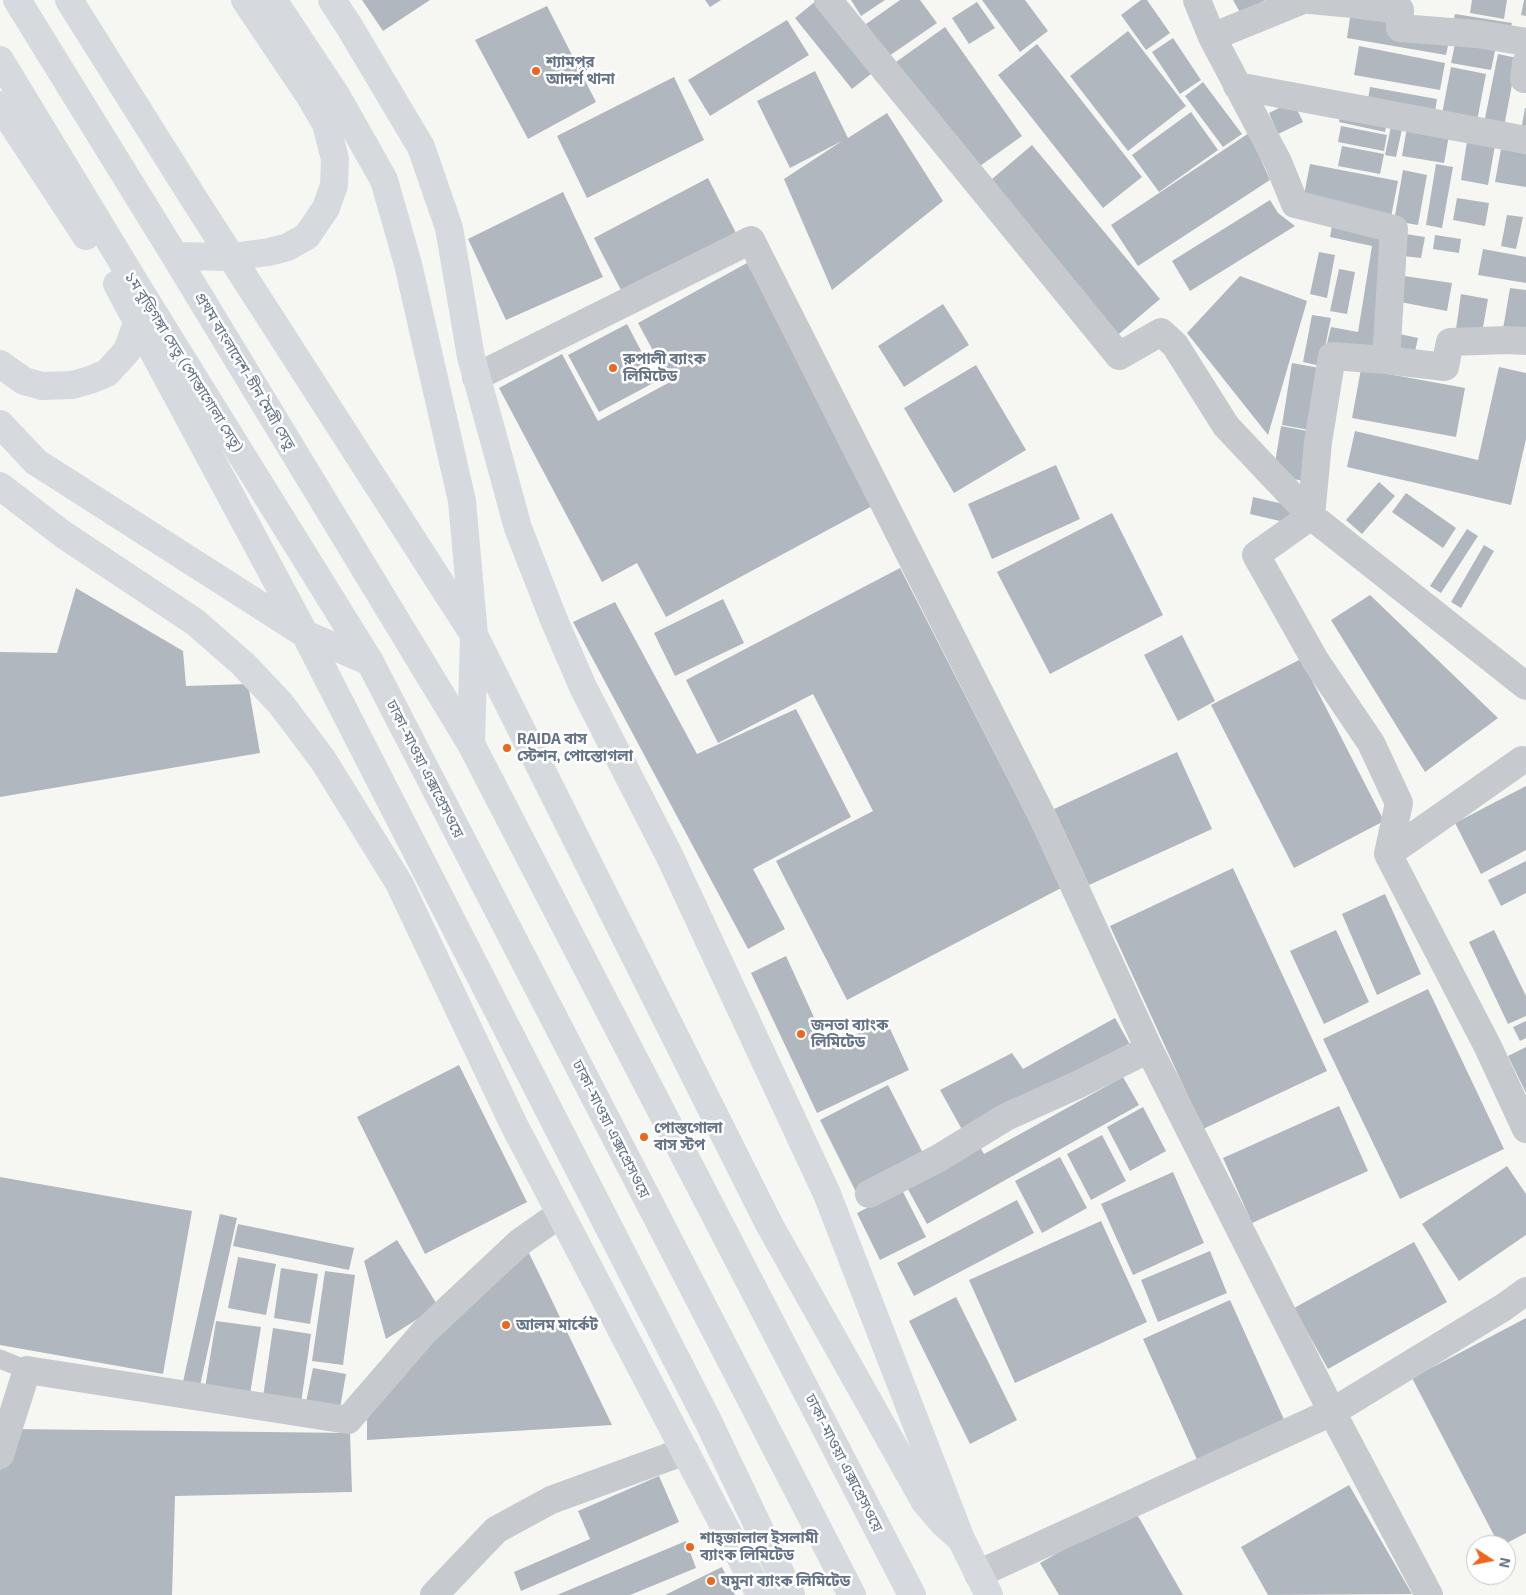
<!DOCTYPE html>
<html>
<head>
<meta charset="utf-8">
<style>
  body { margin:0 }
  #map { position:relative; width:1526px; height:1595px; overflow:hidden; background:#f6f7f3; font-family:"Exo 2",sans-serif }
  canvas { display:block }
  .north { position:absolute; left:1466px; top:1535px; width:50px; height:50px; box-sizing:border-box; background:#fff; border:1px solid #c1c7cf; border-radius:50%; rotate:101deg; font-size:14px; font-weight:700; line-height:20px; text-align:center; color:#647386 }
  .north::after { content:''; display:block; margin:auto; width:18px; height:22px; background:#ec661e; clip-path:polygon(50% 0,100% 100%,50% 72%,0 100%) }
</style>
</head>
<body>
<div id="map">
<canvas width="1526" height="1595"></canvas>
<div class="north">N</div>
</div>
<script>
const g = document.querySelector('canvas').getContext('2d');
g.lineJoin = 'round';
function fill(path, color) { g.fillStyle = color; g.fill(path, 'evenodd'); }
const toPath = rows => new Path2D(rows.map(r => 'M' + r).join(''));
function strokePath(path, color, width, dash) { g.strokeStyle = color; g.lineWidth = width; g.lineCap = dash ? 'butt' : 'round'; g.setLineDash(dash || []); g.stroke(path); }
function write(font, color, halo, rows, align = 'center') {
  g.font = font + ' "Exo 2","Noto Sans Bengali",sans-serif'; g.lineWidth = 5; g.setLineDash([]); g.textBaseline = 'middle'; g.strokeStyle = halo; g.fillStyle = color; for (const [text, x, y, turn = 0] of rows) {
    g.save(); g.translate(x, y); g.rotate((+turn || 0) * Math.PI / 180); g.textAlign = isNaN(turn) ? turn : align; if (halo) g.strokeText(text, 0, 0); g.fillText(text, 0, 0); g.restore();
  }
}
fill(toPath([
  [362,0,430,0,383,31],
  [705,0,721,0,710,7],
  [817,0,881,66,852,89,795,18],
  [851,0,885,0,861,16],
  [900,0,920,0,937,23,889,56,866,24],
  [982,0,1025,0,1048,31,1020,52],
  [1141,0,1147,0,1170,33,1146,50,1121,15],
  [1233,0,1265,0,1241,14],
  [1472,0,1507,0,1504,19,1470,13],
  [1524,0,1526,0,1526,16,1521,15],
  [977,2,995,28,969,44,952,18],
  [547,6,596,102,528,139,475,40],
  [1351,11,1449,41,1446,55,1347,38],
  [1455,14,1512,23,1510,32,1453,23],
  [787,20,809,55,710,116,688,80],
  [945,27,1022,136,973,171,896,62],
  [1128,31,1186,106,1128,151,1070,76],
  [1173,38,1201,80,1180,94,1152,52],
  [1456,39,1496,46,1491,70,1451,63],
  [1037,44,1142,177,1103,208,998,75],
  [1359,46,1445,63,1440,90,1354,75],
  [1498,54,1517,58,1504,127,1484,123],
  [1451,67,1486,74,1477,121,1442,114],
  [815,71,848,138,887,113,943,201,832,290,784,179,842,141,790,168,757,101],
  [674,77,704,140,587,198,557,136],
  [1203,82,1242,134,1223,147,1185,96],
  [1370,87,1437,99,1435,112,1368,99],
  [1293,101,1303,122,1278,134,1269,113],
  [1342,108,1388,118,1385,132,1339,122],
  [1525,108,1526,108,1526,137,1520,136],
  [1191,112,1218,150,1159,192,1132,155],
  [1393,117,1404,120,1396,157,1385,155],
  [1408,122,1450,130,1444,163,1402,156],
  [1341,126,1387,135,1384,151,1338,142],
  [1249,133,1270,180,1138,266,1111,225],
  [1468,135,1496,140,1488,185,1461,180],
  [1032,145,1160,299,1113,339,985,185],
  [1342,146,1384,154,1380,174,1338,166],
  [1501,149,1526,154,1526,187,1495,182],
  [1310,164,1398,181,1391,217,1303,200],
  [1436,164,1453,167,1442,228,1426,225],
  [1403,170,1427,175,1418,225,1394,221],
  [708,178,736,233,622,292,594,238],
  [563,192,603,277,506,320,468,239],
  [1457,198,1489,203,1485,226,1453,220],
  [1270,200,1278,213,1295,226,1190,291,1172,261],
  [1507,215,1523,217,1516,249,1501,246],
  [1333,220,1390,233,1372,351,1327,343,1331,327,1358,332,1372,246,1330,237],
  [1406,234,1425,237,1421,258,1403,256],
  [1435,235,1461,239,1459,253,1433,249],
  [1483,249,1526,257,1526,283,1478,275],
  [1319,252,1335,255,1327,298,1310,294],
  [747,263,876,504,666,617,637,563,602,582,499,388,562,354,598,421,670,382,638,323],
  [1339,269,1355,272,1347,314,1330,311],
  [1240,276,1307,301,1268,435,1187,333],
  [1404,276,1452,283,1447,311,1400,302],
  [1510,288,1526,290,1526,333,1503,329],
  [1461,294,1488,299,1482,333,1456,329],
  [943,304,969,345,904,387,878,346],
  [1312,315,1331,318,1321,366,1303,362],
  [627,324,657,381,599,412,568,355],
  [1395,333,1418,338,1414,356,1392,352],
  [1292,363,1325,369,1315,431,1282,425],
  [976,365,1026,450,954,493,904,408],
  [1499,367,1526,373,1526,439,1511,505,1347,467,1355,431,1478,460],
  [1361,369,1465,388,1456,437,1352,418],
  [1281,426,1318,433,1309,482,1273,475],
  [1056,465,1080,519,992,559,968,504],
  [1379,482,1395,496,1362,534,1346,520],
  [1406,493,1456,528,1443,548,1392,512],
  [1253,497,1301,508,1297,525,1250,514],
  [1112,513,1163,615,1050,674,997,572],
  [1467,529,1478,536,1441,593,1430,586],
  [1484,545,1494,551,1461,608,1451,602],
  [900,568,1063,887,847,1000,776,861,873,811,813,694,718,743,686,680],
  [76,588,183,651,186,686,248,684,260,753,0,797,0,652,57,653],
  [1370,595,1498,718,1425,772,1331,620],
  [723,599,744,643,675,676,654,633],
  [615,602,697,754,796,709,851,817,753,869,785,929,748,949,573,622],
  [1182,635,1215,701,1178,721,1144,655],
  [1301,659,1384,821,1294,868,1211,705],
  [1177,752,1212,829,1089,885,1054,809],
  [1526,786,1526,850,1481,874,1455,823],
  [1526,861,1526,893,1501,906,1488,880],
  [1233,868,1327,1071,1203,1129,1110,926],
  [1385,894,1421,974,1377,995,1342,914],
  [1336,930,1369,1002,1324,1024,1290,951],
  [1494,930,1526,996,1526,1016,1508,1024,1469,942],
  [786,956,828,1048,886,1020,909,1070,817,1113,751,973],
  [1428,989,1504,1149,1400,1199,1323,1039],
  [1115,1018,1132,1048,965,1135,940,1090,1012,1053,1023,1069],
  [1526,1021,1526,1038,1520,1041,1513,1027],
  [1526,1047,1526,1093,1508,1056],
  [459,1065,527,1202,425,1254,357,1117],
  [1123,1077,1139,1105,927,1224,904,1182,977,1141,984,1154],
  [888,1085,925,1157,856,1192,820,1120],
  [1339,1106,1368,1171,1252,1223,1223,1158],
  [1143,1107,1166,1151,1130,1171,1107,1127],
  [1102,1135,1126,1181,1091,1200,1067,1154],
  [1060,1157,1087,1208,1042,1233,1015,1181],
  [1507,1166,1526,1194,1526,1235,1459,1281,1422,1224],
  [1173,1172,1204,1243,1133,1275,1101,1204],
  [0,1177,192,1211,163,1374,0,1345],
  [902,1190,926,1237,880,1260,857,1213],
  [1017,1200,1034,1233,914,1296,897,1263],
  [220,1214,237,1218,196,1404,179,1400],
  [1101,1221,1147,1322,1015,1383,969,1280],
  [238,1224,354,1248,349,1270,233,1246],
  [397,1240,438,1306,386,1339,364,1261],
  [1414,1242,1447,1302,1328,1369,1294,1308],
  [1210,1251,1227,1293,1158,1322,1141,1280],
  [529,1253,612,1425,367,1440,367,1396],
  [238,1257,276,1264,266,1315,228,1308],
  [281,1268,318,1274,310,1324,274,1318],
  [325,1271,355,1275,343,1365,312,1361],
  [956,1297,1017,1420,970,1444,909,1321],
  [1230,1300,1286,1424,1199,1464,1143,1339],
  [1526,1318,1526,1533,1503,1545,1499,1545,1412,1378],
  [216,1321,261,1327,250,1394,205,1388],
  [273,1328,311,1334,301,1403,263,1397],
  [313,1368,346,1374,340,1408,306,1402],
  [12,1429,350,1433,352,1492,175,1496,172,1595,0,1595,0,1471],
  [659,1476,679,1522,521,1591,514,1572,590,1539,578,1511],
  [1349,1485,1412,1594,1268,1595,1241,1547],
  [1134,1509,1183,1595,1059,1595,1040,1563],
  [686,1541,696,1568,630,1595,557,1595],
  [722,1567,735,1595,665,1595]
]), '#b1b7be');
strokePath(toPath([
  [0,1359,27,1370]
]), '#c6c9cd', 19);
strokePath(toPath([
  [828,0,1119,356,1161,332,1175,345,1226,426,1311,516,1526,686],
  [1197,0,1212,37,1278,162,1295,204,1394,229,1386,360,1332,356,1318,442,1311,516,1256,555,1315,660,1371,743,1399,803,1388,854,1488,1047,1526,1129],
  [1310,0,1353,4,1353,0],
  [1353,4,1400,10,1400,28,1477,34,1526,42],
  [1212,37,1303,0],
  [1526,63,1524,79,1526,79],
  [1237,86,1526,140],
  [1386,360,1445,367,1450,342,1507,340,1526,341],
  [476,377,751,240,1041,814,1149,1049,1332,1412,1429,1595],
  [1388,854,1522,760],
  [869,1194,939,1158,1006,1117,1077,1085,1149,1049],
  [0,1455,27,1370,348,1420,424,1332,520,1242,560,1214],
  [978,1574,1332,1412,1504,1307,1526,1291],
  [434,1595,496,1530,551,1500,685,1451]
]), '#c6c9cd', 28);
strokePath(toPath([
  [17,0,175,256,471,744,912,1595],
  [69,0,194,199,474,635,769,1224,925,1502,943,1523,961,1539],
  [273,0,336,95,384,180,408,264,462,501,474,635,471,744],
  [332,0,349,26,421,147,449,228,471,357,494,440,518,528,554,620,583,687,670,857,827,1194,961,1539,989,1595],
  [0,60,140,291,370,662,852,1595],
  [0,105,86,236],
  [175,256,232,257,269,252,288,247,307,236,326,208,334,185,335,159,326,124,309,95,245,0],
  [117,284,305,634,708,1421,791,1595],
  [0,364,24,381,42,386,72,385,90,380,107,373,127,351,137,323,138,312],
  [0,424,36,462,305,634,370,662],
  [0,486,64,535,195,622,243,664,280,703,323,760,399,883,514,1125,756,1587,762,1595]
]), '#d6dadf', 28);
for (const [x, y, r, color] of [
  [536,71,5,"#ec661e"],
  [613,368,5,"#ec661e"],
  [507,748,5,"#ec661e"],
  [801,1034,5,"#ec661e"],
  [644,1137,5,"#ec661e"],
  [506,1325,5,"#ec661e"],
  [690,1547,5,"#ec661e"],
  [711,1581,5,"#ec661e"]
]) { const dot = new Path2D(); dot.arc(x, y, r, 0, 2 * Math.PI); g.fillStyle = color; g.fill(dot); strokePath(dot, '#fff', 2); }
write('bold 15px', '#647386', '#fff', [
  ["শ্যামপুর",546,62],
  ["আদর্শ থানা",546,79],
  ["রুপালী ব্যাংক",623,359],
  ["লিমিটেড",623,376],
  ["RAIDA বাস",517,739],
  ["স্টেশন, পোস্তোগলা",517,756],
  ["জনতা ব্যাংক",811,1025],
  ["লিমিটেড",811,1042],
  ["পোস্তগোলা",654,1128],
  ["বাস স্টপ",654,1145],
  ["আলম মার্কেট",516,1325],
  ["শাহ্জালাল ইসলামী",700,1538],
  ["ব্যাংক লিমিটেড",700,1555],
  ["যমুনা ব্যাংক লিমিটেড",721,1581]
], 'left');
write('15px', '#647386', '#fff', [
  ["১ম বুড়িগঙ্গা সেতু (পোস্তাগোলা সেতু)",184,362,58],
  ["প্রথম বাংলাদেশ-চীন মৈত্রী সেতু",245,371,59],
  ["ঢাকা-মাওয়া এক্সপ্রেসওয়ে",425,769,63],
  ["ঢাকা-মাওয়া এক্সপ্রেসওয়ে",611,1129,63],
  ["ঢাকা-মাওয়া এক্সপ্রেসওয়ে",844,1463,63]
]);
</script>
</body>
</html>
